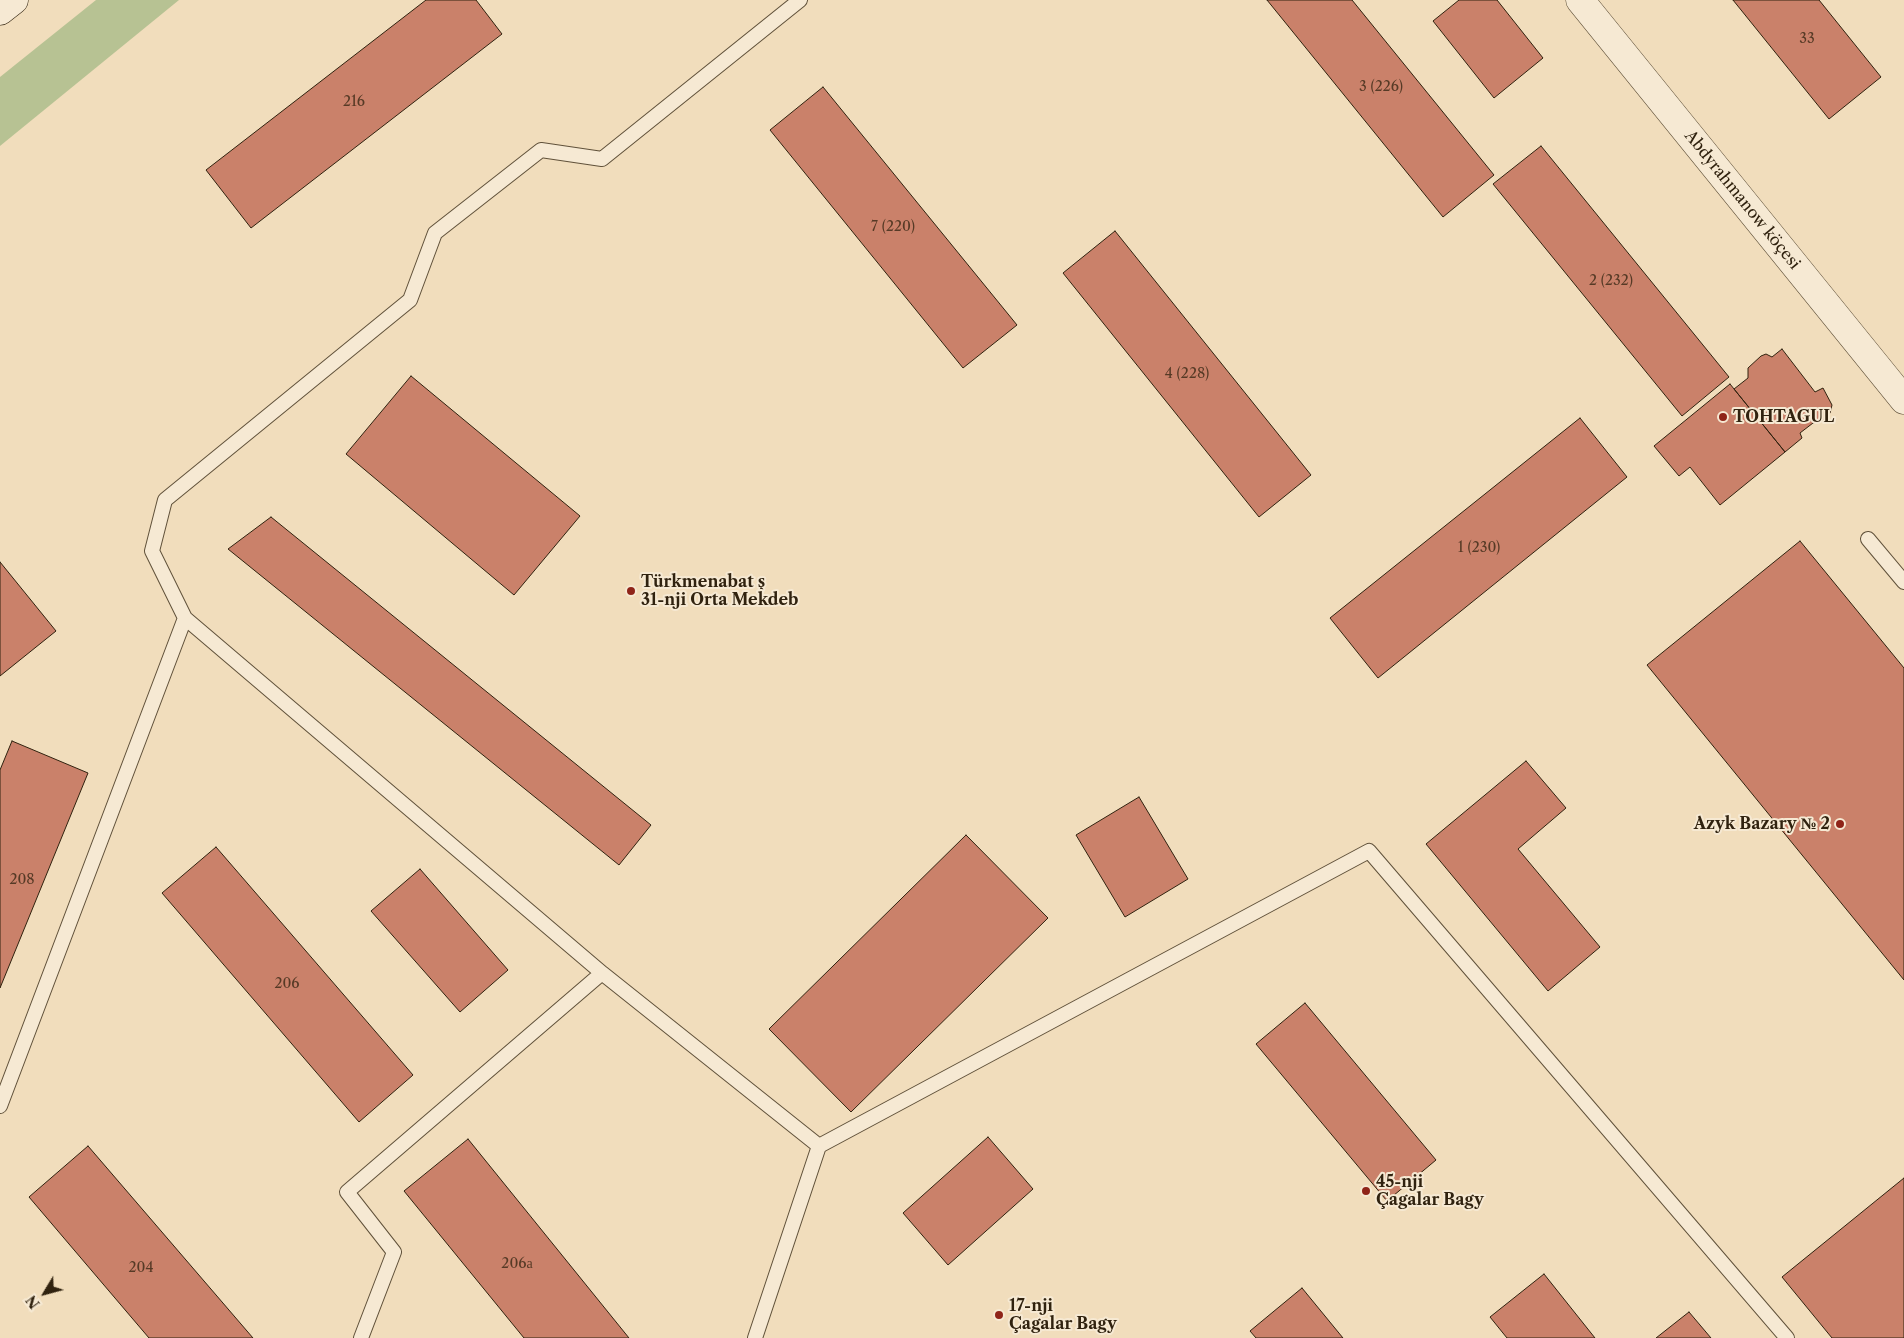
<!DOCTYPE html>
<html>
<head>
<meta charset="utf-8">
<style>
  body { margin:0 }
  #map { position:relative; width:1904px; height:1338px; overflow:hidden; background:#f1ddbc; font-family:"Libre Caslon Text",serif }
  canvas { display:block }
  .north { position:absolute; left:20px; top:1268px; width:50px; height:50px; -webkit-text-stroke:4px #f6e9d3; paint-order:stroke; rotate:233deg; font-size:14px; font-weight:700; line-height:20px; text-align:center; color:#30220f }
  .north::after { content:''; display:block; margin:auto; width:18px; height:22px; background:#30220f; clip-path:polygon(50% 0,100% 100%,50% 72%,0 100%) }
</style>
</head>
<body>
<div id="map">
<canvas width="1904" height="1338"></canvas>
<div class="north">N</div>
</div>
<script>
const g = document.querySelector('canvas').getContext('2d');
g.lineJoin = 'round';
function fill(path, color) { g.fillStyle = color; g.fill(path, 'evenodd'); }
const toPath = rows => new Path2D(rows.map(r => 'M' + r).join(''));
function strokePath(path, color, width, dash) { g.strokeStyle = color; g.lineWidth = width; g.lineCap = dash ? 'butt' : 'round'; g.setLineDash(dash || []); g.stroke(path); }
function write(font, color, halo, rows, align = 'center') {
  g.font = font + ' "Libre Caslon Text",serif'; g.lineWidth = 4; g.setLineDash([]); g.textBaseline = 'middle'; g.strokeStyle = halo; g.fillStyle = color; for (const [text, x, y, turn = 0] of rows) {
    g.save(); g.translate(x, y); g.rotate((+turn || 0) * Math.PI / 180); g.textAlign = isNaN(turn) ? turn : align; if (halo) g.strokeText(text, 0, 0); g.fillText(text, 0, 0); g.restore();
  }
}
fill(toPath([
  [96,0,179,0,0,146,0,77]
]), '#b7c293');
const building = toPath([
  [426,0,476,0,502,34,251,228,206,170,426,0],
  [1267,0,1352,0,1494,175,1443,217,1267,0],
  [1459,0,1497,0,1543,58,1494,98,1433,21,1459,0],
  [1733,0,1819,0,1881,77,1829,119,1733,0],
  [823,87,1017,325,963,368,770,130,823,87],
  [1541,146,1729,377,1682,416,1493,184,1541,146],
  [1115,231,1311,475,1259,517,1063,273,1115,231],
  [1782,349,1815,392,1823,388,1832,405,1830,413,1824,420,1813,423,1800,433,1802,438,1785,452,1734,389,1748,378,1748,368,1761,356,1766,354,1772,357,1782,349],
  [411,376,580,516,514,595,346,454,411,376],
  [1730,384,1785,452,1720,505,1690,467,1679,476,1654,446,1730,384],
  [1580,418,1627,477,1378,678,1330,618,1580,418],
  [271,517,651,825,619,865,228,549,271,517],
  [1800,541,1904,668,1904,980,1647,665,1800,541],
  [0,562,56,631,0,676,0,562],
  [12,741,88,773,0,988,0,770,12,741],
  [1526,761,1566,808,1518,849,1600,947,1548,991,1426,844,1526,761],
  [1139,797,1188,879,1125,917,1076,835,1139,797],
  [966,835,1048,918,851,1112,769,1029,966,835],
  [216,847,413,1075,359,1122,162,893,216,847],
  [420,869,508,970,460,1012,371,911,420,869],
  [1305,1003,1436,1160,1387,1201,1256,1044,1305,1003],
  [988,1137,1033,1189,948,1265,903,1213,988,1137],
  [468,1139,629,1338,524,1338,404,1191,468,1139],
  [88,1146,253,1338,149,1338,29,1197,88,1146],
  [1904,1178,1904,1338,1832,1338,1782,1277,1904,1178],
  [1544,1274,1595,1338,1507,1338,1490,1317,1544,1274],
  [1302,1288,1343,1338,1256,1338,1250,1331,1302,1288],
  [1689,1312,1711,1338,1656,1338,1689,1312]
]);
fill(building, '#ca816a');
strokePath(building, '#30220f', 1);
const lane = toPath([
  [1868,539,1904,582],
  [185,618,602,973],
  [0,1106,185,618,152,551,165,500,410,300,435,233,541,150,602,159,800,0],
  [361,1338,394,1252,347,1192,602,973,819,1146],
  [755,1338,819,1146,1369,851,1787,1338]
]);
const street = toPath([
  [1580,0,1904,400]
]);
const secondary = toPath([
  [0,11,14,0]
]);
strokePath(lane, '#60513a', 16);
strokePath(street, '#60513a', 29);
strokePath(secondary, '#30220f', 29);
strokePath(lane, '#f6e9d3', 14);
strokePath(street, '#f6e9d3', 28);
strokePath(secondary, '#f6e9d3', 28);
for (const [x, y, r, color] of [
  [1723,417,5,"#8f2418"],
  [631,591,5,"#8f2418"],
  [1840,824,5,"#8f2418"],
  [1366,1191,5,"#8f2418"],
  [999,1315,5,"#8f2418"]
]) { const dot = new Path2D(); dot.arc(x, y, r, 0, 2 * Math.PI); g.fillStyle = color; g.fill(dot); strokePath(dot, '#f6e9d3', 2); }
write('14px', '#563a26', null, [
  ["33",1807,39],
  ["3 (226)",1381,87],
  ["216",354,102],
  ["7 (220)",893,227],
  ["2 (232)",1611,281],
  ["4 (228)",1187,374],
  ["1 (230)",1479,548],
  ["208",22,880],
  ["206",287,984],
  ["206а",517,1264],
  ["204",141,1268]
]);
write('16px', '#30220f', '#f6e9d3', [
  ["Abdyrahmanow köçesi",1742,200,51]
]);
write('bold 16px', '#30220f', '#f6e9d3', [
  ["TOHTAGUL",1733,417],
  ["Türkmenabat ş",641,582],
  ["31-nji Orta Mekdeb",641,600],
  ["Azyk Bazary № 2",1830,824,"right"],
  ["45-nji",1376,1182],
  ["Çagalar Bagy",1376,1200],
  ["17-nji",1009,1306],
  ["Çagalar Bagy",1009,1324]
], 'left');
</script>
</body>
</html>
